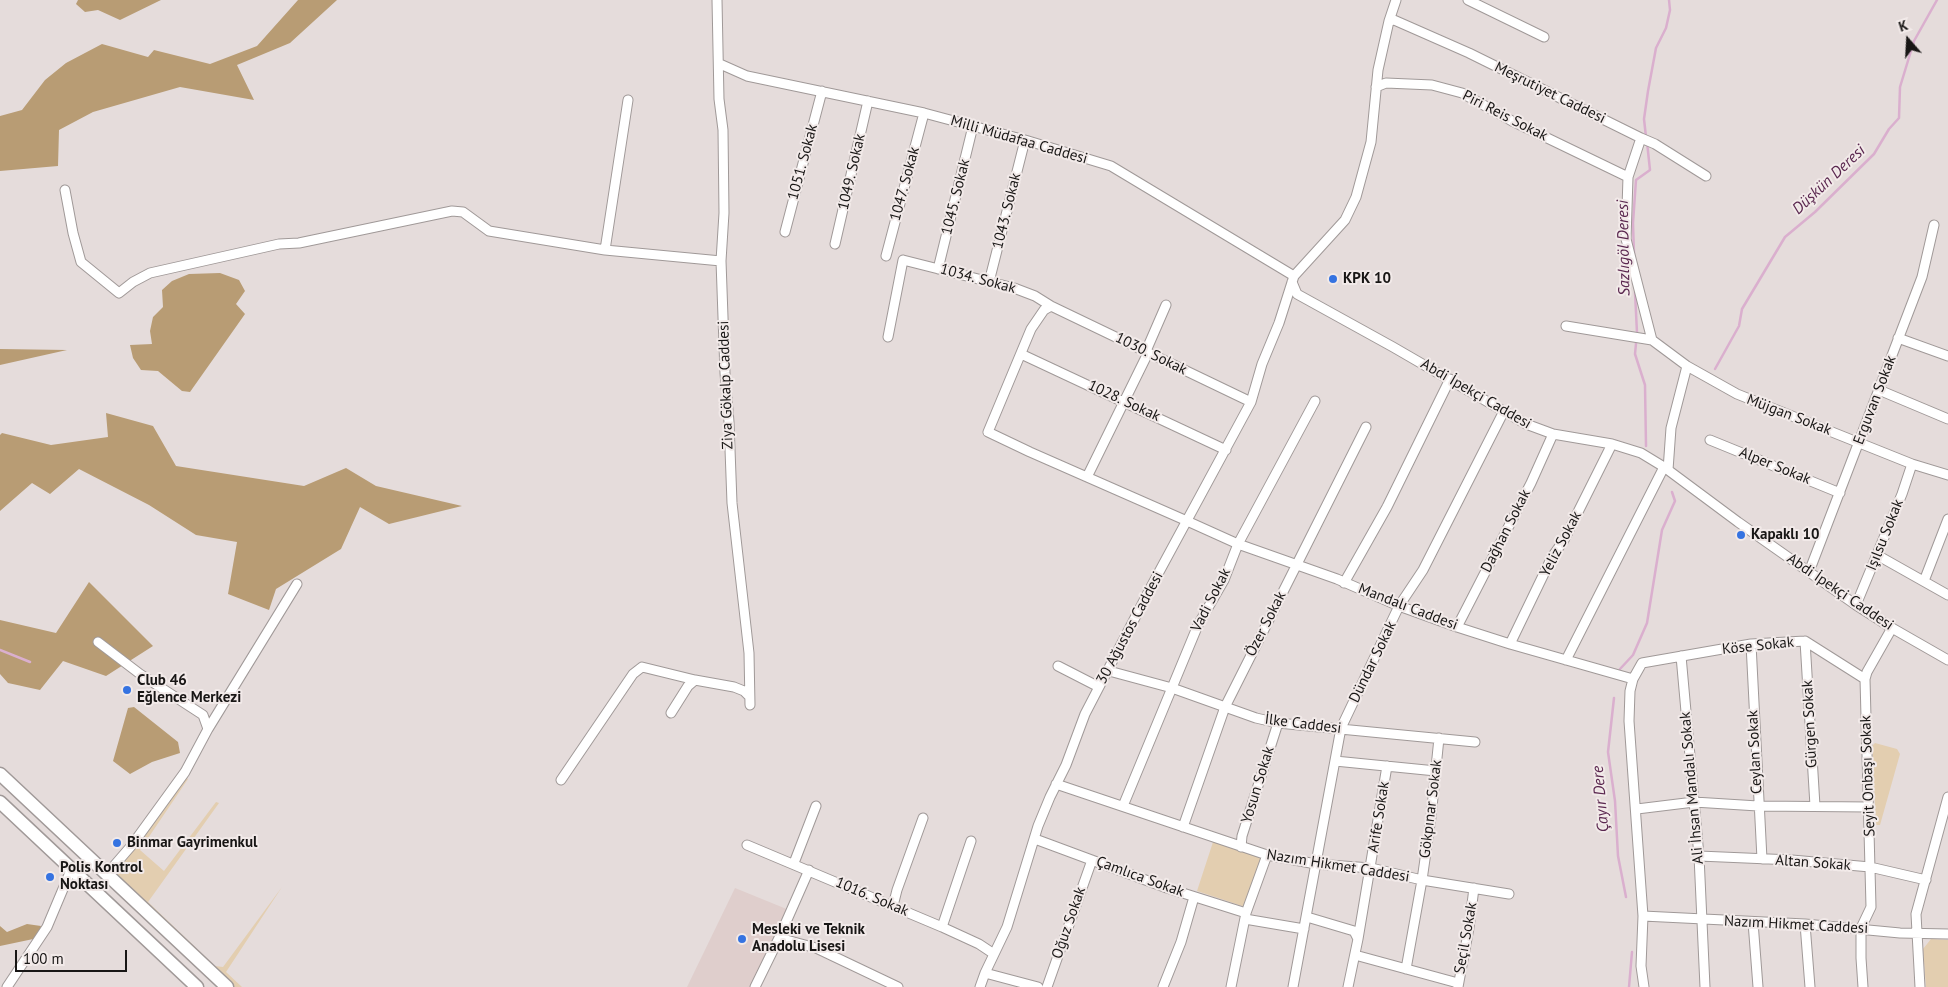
<!DOCTYPE html>
<html>
<head>
<meta charset="utf-8">
<style>
  body { margin:0 }
  #map { position:relative; width:1948px; height:987px; overflow:hidden; background:#e5dcdb; font-family:"PT Sans",sans-serif }
  canvas { display:block }
  .north { position:absolute; left:1883px; top:15px; width:50px; height:50px; -webkit-text-stroke:4px #f2eae9; paint-order:stroke; rotate:341deg; font-size:14px; font-weight:700; line-height:20px; text-align:center; color:#181615 }
  .north::after { content:''; display:block; margin:auto; width:18px; height:22px; background:#181615; clip-path:polygon(50% 0,100% 100%,50% 72%,0 100%) }
  .scale { position:absolute; left:15px; top:950px; width:112px; height:22px; box-sizing:border-box; border:2px solid #181615; border-top:0; padding-left:6px; font-size:15px; line-height:18px; white-space:nowrap; color:#181615; -webkit-text-stroke:4px #f2eae9; paint-order:stroke }
</style>
</head>
<body>
<div id="map">
<canvas width="1948" height="987"></canvas>
<div class="north">K</div>
<div class="scale">100 m</div>
</div>
<script>
const g = document.querySelector('canvas').getContext('2d');
g.lineJoin = 'round';
function fill(path, color) { g.fillStyle = color; g.fill(path, 'evenodd'); }
const toPath = rows => new Path2D(rows.map(r => 'M' + r).join(''));
function strokePath(path, color, width, dash) { g.strokeStyle = color; g.lineWidth = width; g.lineCap = dash ? 'butt' : 'round'; g.setLineDash(dash || []); g.stroke(path); }
function write(font, color, halo, rows, align = 'center') {
  g.font = font + ' "PT Sans",sans-serif'; g.lineWidth = 4; g.setLineDash([]); g.textBaseline = 'middle'; g.strokeStyle = halo; g.fillStyle = color; for (const [text, x, y, turn = 0] of rows) {
    g.save(); g.translate(x, y); g.rotate((+turn || 0) * Math.PI / 180); g.textAlign = isNaN(turn) ? turn : align; if (halo) g.strokeText(text, 0, 0); g.fillText(text, 0, 0); g.restore();
  }
}
fill(toPath([
  [735,888,789,910,752,987,687,987]
]), '#dfcecc');
fill(toPath([
  [1875,743,1897,749,1900,754,1880,825,1876,825,1872,746],
  [185,776,188,779,140,850,164,871,216,802,219,803,148,902,215,966,223,967,282,887,226,972,242,987,233,987,115,875],
  [1213,842,1261,857,1245,907,1197,891],
  [1931,939,1948,940,1948,987,1926,987,1923,949]
]), '#e3ceb0');
fill(toPath([
  [78,0,161,0,120,20,98,10,85,12,76,4],
  [298,0,337,0,290,43,237,65,254,100,180,87,93,112,59,130,58,166,0,171,0,116,22,110,45,80,66,63,102,44,148,57,154,50,210,64,257,46],
  [220,273,239,280,245,291,236,304,245,314,190,392,182,391,158,371,141,370,133,358,130,345,152,344,150,331,153,317,163,307,162,290,172,281,189,274],
  [0,349,67,350,0,365],
  [106,413,153,426,176,466,304,486,346,468,376,486,462,506,389,524,360,507,341,549,276,589,269,610,228,594,237,542,196,535,149,505,79,469,50,494,32,483,0,511,0,435,2,433,51,445,108,437],
  [89,582,153,646,106,676,63,661,40,690,8,683,0,674,0,620,56,633],
  [134,707,178,742,180,753,152,762,130,774,113,761,128,708],
  [27,924,41,926,38,938,0,946,0,926,7,932]
]), '#b89c74');
strokePath(toPath([
  [1646,137,1644,119,1648,91,1656,48,1666,28,1670,10,1669,0],
  [1634,254,1633,223,1636,180,1650,170,1647,142],
  [1635,292,1637,333,1635,354,1645,385,1646,446],
  [1715,369,1739,326,1742,309,1785,237,1815,212,1874,154,1889,129,1899,118,1900,87,1914,41,1937,0],
  [0,650,30,662],
  [1620,669,1633,655,1647,623,1662,530,1675,501,1672,492],
  [1614,698,1608,752,1615,801,1618,856,1626,897],
  [1629,987,1632,952]
]), '#daafce', 2.5);
const minor = toPath([
  [717,0,719,99,723,130,724,213,721,261,725,373,729,422,732,503,749,653,750,705],
  [1468,0,1544,37],
  [1389,21,1394,20,1469,53,1641,138,1655,144,1706,176],
  [720,64,747,76,924,113,1025,140,1111,166,1294,276],
  [1376,87,1386,83,1432,85,1462,93,1512,121,1628,177],
  [1641,138,1628,177,1626,239,1652,340,1687,366,1737,394,1912,464,1948,475],
  [65,190,73,233,81,262,119,293,133,282,150,273,279,244,299,243,452,211,463,212,489,231,605,250,721,261],
  [785,232,822,91],
  [835,244,868,101],
  [605,250,628,100],
  [886,256,924,113],
  [938,269,973,126],
  [989,282,1025,140],
  [1292,282,1297,294,1393,347,1526,424,1553,434,1612,444,1641,453,1664,467,1738,522,1856,605,1892,628,1948,660],
  [1051,306,1044,310,1031,329,988,432,1030,452,1187,521,1238,544,1337,579,1399,606,1457,627,1510,644,1633,679],
  [1566,326,1652,340],
  [888,337,903,260,1014,288,1035,296,1051,306,1251,402],
  [1898,338,1948,356],
  [1146,351,1166,305],
  [1021,354,1226,450],
  [1879,390,1948,419],
  [1710,440,1840,493],
  [1668,470,1671,428,1687,366],
  [1087,477,1148,353],
  [1877,555,1948,595],
  [1809,572,1922,277,1934,225],
  [1924,581,1948,519],
  [1344,583,1387,507,1450,379],
  [1856,605,1902,494,1912,464],
  [1457,627,1531,483,1553,434],
  [1805,641,1815,806],
  [98,642,140,674,203,715,208,729],
  [1510,644,1552,557,1564,540,1612,444],
  [1751,644,1762,859],
  [1681,656,1699,856,1705,987],
  [1566,660,1664,467],
  [1058,666,1099,687],
  [1109,671,1172,688,1256,718,1278,723,1475,742],
  [671,713,688,686,695,680],
  [1335,761,1436,771],
  [561,780,633,674,642,667,695,680,734,687,744,691,749,696],
  [1056,784,1267,855,1316,864,1371,868,1422,880,1509,894],
  [1123,806,1198,625,1224,580,1238,544,1315,401],
  [1637,809,1694,802,1758,806,1869,807],
  [1183,827,1225,707,1366,427],
  [1035,839,1167,888,1246,913],
  [747,845,942,927,979,944,994,954],
  [1241,847,1242,836,1278,723],
  [1699,856,1792,860,1870,867,1926,880],
  [794,863,816,806],
  [106,875,132,845,185,772,208,729,297,584],
  [893,906,897,890,923,818],
  [1643,916,1805,924,1900,933,1948,934],
  [1307,917,1354,931,1358,939],
  [1245,919,1304,929],
  [1753,922,1758,987],
  [1805,924,1810,987],
  [942,927,971,841],
  [779,938,816,948,898,987],
  [1355,955,1458,983],
  [1406,969,1422,880,1431,817,1439,738],
  [985,973,1038,987],
  [7,987,47,927,71,870],
  [755,987,779,938,809,870],
  [980,987,985,973,1007,927,1038,826,1050,797,1066,765,1085,714,1152,585,1251,402,1262,364,1279,323,1294,276,1345,220,1356,197,1371,142,1378,70,1389,21,1396,0],
  [1047,987,1092,860],
  [1163,987,1181,942,1194,897],
  [1231,987,1246,913,1267,855],
  [1293,987,1341,728,1399,606,1423,570,1504,411],
  [1348,987,1358,939,1387,766],
  [1458,987,1469,928,1474,888],
  [1644,987,1641,966,1643,916,1629,721,1630,691,1633,679,1642,663,1751,644,1805,641,1865,679],
  [1863,987,1861,958,1861,928,1871,907,1865,679,1867,672,1892,628],
  [1920,987,1916,914,1948,797]
]);
const highway = toPath([
  [0,774,227,987],
  [0,802,197,987]
]);
strokePath(minor, '#a09998', 11);
strokePath(highway, '#a09998', 15);
strokePath(minor, '#fff', 9);
strokePath(highway, '#fff', 12);
for (const [x, y, r, color] of [
  [1333,279,5,"#3573e1"],
  [1741,535,5,"#3573e1"],
  [127,690,5,"#3573e1"],
  [117,843,5,"#3573e1"],
  [50,877,5,"#3573e1"],
  [742,939,5,"#3573e1"]
]) { const dot = new Path2D(); dot.arc(x, y, r, 0, 2 * Math.PI); g.fillStyle = color; g.fill(dot); strokePath(dot, '#f2eae9', 2); }
write('15px', '#181615', '#f2eae9', [
  ["Meşrutiyet Caddesi",1550,93,26],
  ["Piri Reis Sokak",1505,116,27],
  ["Milli Müdafaa Caddesi",1019,140,16],
  ["1051. Sokak",803,162,-75],
  ["1049. Sokak",852,172,-77],
  ["1047. Sokak",905,184,-75],
  ["1045. Sokak",956,197,-76],
  ["1043. Sokak",1007,211,-76],
  ["1034. Sokak",978,279,15],
  ["1030. Sokak",1151,354,26],
  ["Ziya Gökalp Caddesi",726,385,-92],
  ["Abdi İpekçi Caddesi",1476,394,30],
  ["Erguvan Sokak",1875,400,-69],
  ["1028. Sokak",1124,401,25],
  ["Müjgan Sokak",1789,415,21],
  ["Alper Sokak",1775,466,22],
  ["Dağhan Sokak",1506,531,-63],
  ["Işılsu Sokak",1885,535,-68],
  ["Yeliz Sokak",1561,544,-62],
  ["Abdi İpekçi Caddesi",1840,592,34],
  ["Vadi Sokak",1211,600,-63],
  ["Mandalı Caddesi",1408,607,21],
  ["Özer Sokak",1266,624,-63],
  ["30 Ağustos Caddesi",1130,628,-62],
  ["Köse Sokak",1758,646,-6],
  ["Dündar Sokak",1373,662,-64],
  ["İlke Caddesi",1303,724,7],
  ["Gürgen Sokak",1810,724,-93],
  ["Ceylan Sokak",1755,752,-93],
  ["Seyit Onbaşı Sokak",1868,776,-92],
  ["Yosun Sokak",1258,785,-73],
  ["Ali İhsan Mandalı Sokak",1692,788,-95],
  ["Gökpınar Sokak",1431,809,-83],
  ["Arife Sokak",1379,817,-81],
  ["Altan Sokak",1813,863,4],
  ["Nazım Hikmet Caddesi",1338,866,9],
  ["Çamlıca Sokak",1140,877,20],
  ["1016. Sokak",872,897,23],
  ["Oğuz Sokak",1069,923,-71],
  ["Nazım Hikmet Caddesi",1796,925,3],
  ["Seçil Sokak",1466,938,-80]
]);
write('bold 15px', '#181615', '#f2eae9', [
  ["KPK 10",1343,279],
  ["Kapaklı 10",1751,535],
  ["Club 46",137,681],
  ["Eğlence Merkezi",137,698],
  ["Binmar Gayrimenkul",127,843],
  ["Polis Kontrol",60,868],
  ["Noktası",60,885],
  ["Mesleki ve Teknik",752,930],
  ["Anadolu Lisesi",752,947]
], 'left');
write('italic 16px', '#5a274f', '#f2eae9', [
  ["Düşkün Deresi",1829,180,-43],
  ["Sazlıgöl Deresi",1624,248,-91],
  ["Çayır Dere",1601,799,-95]
]);
</script>
</body>
</html>
